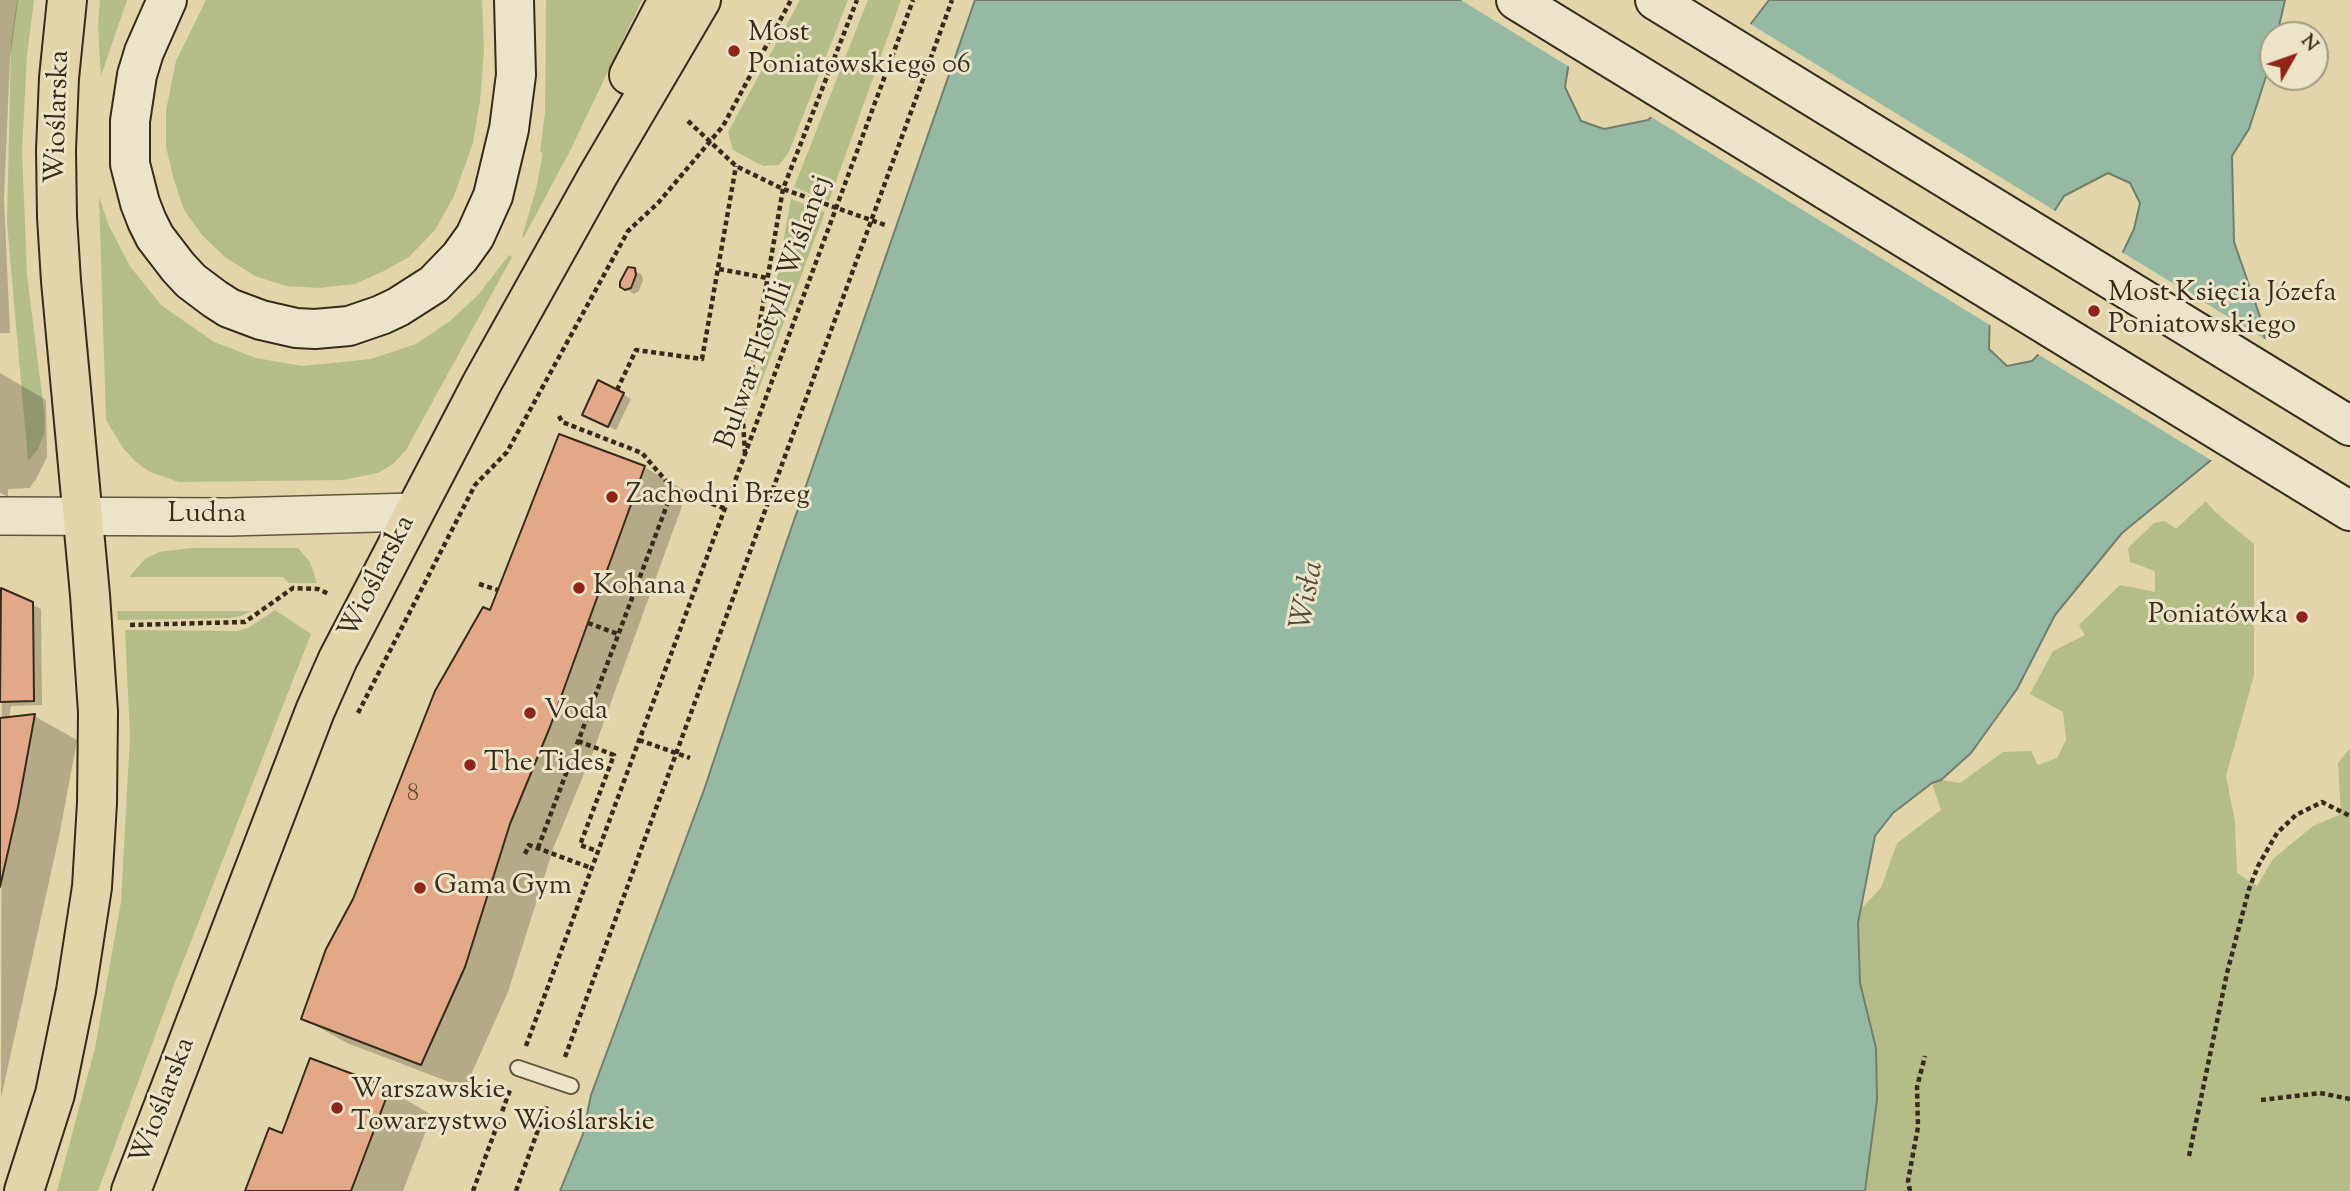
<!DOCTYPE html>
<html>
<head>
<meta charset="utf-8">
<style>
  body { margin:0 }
  #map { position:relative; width:2350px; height:1191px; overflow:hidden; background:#e2d5aa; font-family:"Sorts Mill Goudy",serif }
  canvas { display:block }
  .north { position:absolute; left:2259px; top:21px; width:70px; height:70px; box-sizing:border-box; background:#ece4c8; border:2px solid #a49a83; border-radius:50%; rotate:50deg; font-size:19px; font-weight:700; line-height:28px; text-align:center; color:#372b1b }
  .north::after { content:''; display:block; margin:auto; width:24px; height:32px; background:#8f2418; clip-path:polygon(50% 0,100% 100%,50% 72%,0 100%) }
</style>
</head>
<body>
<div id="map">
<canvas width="2350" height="1191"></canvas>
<div class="north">N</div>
</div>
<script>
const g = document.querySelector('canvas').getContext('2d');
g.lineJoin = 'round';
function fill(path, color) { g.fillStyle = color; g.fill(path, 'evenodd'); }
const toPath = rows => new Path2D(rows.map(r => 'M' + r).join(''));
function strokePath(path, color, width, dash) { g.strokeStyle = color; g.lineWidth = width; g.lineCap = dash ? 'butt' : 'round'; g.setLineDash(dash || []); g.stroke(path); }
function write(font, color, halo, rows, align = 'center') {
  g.font = font + ' "Sorts Mill Goudy",serif'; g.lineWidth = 6; g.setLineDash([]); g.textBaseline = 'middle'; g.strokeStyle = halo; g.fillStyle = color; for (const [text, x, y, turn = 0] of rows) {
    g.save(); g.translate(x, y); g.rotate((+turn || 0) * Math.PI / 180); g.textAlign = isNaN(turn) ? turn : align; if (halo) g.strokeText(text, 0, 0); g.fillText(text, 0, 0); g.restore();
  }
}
fill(toPath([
  [17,0,34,0,27,56,22,150,27,275,45,419,44,434,38,449,28,461,7,223,11,42],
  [100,0,127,0,101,76,98,26],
  [206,0,482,0,484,50,480,101,473,143,454,196,435,230,409,257,384,271,355,284,319,288,286,286,255,276,225,257,202,235,184,210,174,180,166,147,166,110,176,61],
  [546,0,642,0,570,151,524,237,522,237,536,189,543,153,540,152,545,113],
  [800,0,848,0,789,152,779,165,763,166,733,150,728,132],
  [868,0,901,0,829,201,794,187],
  [99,197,109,226,130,266,161,305,214,342,256,358,302,366,371,359,416,344,450,321,479,294,509,255,512,257,406,450,393,464,378,473,343,480,179,482,148,471,135,461,123,448,106,420],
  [791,199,825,212,755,399],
  [2206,501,2215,512,2254,544,2254,675,2226,776,2235,821,2237,873,2257,886,2273,859,2313,826,2341,814,2338,763,2350,748,2350,1191,1865,1191,1877,1100,1876,1048,1860,983,1858,923,1860,910,1881,888,1897,843,1941,810,1932,783,1941,780,1960,783,2003,752,2031,751,2038,765,2057,758,2066,740,2063,712,2030,694,2053,651,2085,635,2079,625,2120,585,2155,592,2155,571,2130,562,2128,548,2154,523,2165,521,2176,529],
  [191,548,298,548,310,562,317,583,289,583,283,577,129,577,145,559,159,552],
  [275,610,311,634,172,990,98,1191,57,1191,95,1048,121,902,130,736,125,630,237,631,248,628],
  [117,611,252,611,241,616,229,618,118,620]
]), '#b4bd88');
const water = toPath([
  [975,0,1582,0,1576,18,1565,87,1581,121,1604,129,1648,120,1740,38,1769,0,2285,0,2277,35,2273,35,2271,61,2249,129,2232,156,2234,242,2264,328,2266,369,2221,452,2122,533,2055,615,2017,689,1971,753,1941,780,1932,783,1893,813,1875,836,1858,923,1860,983,1876,1048,1877,1100,1865,1191,560,1191,583,1134,591,1095,704,790,783,552,975,0],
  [2108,173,2130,183,2140,203,2134,229,2109,281,2032,361,2007,366,1989,349,1990,311,2064,196,2108,173]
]);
fill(water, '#96b9a4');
strokePath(water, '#70806d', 2);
fill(toPath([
  [1461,0,1585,0,1571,68],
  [1747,22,2057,212,1993,312,1993,327,1648,115,1737,36],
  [2120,251,2268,341,2270,369,2261,414,2214,462,2036,353,2106,279]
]), '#e2d5aa');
fill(toPath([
  [0,0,18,0,10,59,4,198,10,333,0,333],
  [634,270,642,275,643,280,639,291,634,294,626,289],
  [0,373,46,400,47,457,35,481,38,482,34,481,30,488,8,489,8,497,0,493],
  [623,394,631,399,616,430,592,418],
  [644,467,687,492,593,752,553,849,508,992,465,1088,347,1043,304,1019,355,900,491,612],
  [2,590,41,609,42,705,11,706,9,718,34,716,77,740,60,832,1,1098],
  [389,1090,432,1115,403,1191,247,1191,283,1135]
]), '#0003');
const building = toPath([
  [628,267,635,268,636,275,631,288,625,290,620,287,620,282,628,267],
  [598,380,624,393,608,427,582,415,598,380],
  [559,434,645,466,550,727,510,824,465,967,421,1065,301,1019,326,949,353,899,435,691,483,607,490,610,559,434],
  [1,588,33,602,34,701,0,702,1,588],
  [35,714,18,807,0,887,0,718,35,714],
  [310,1058,390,1088,351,1191,245,1191,269,1128,282,1133,310,1058]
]);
fill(building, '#e3a888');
strokePath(building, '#372b1b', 2);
const service = toPath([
  [518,1068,571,1086]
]);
const tertiary = toPath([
  [0,516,229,517,413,512]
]);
const secondary = toPath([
  [167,0,144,52,137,75,130,121,130,164,140,203,147,221,155,237,178,267,191,281,215,299,229,308,261,320,296,328,315,329,349,326,381,315,398,307,434,284,460,257,475,236,493,196,509,129,516,75,514,0],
  [1516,0,2350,511],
  [1655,0,2350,426]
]);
const primary = toPath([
  [629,75,668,0],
  [24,1191,55,1094,76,991,92,887,97,803,98,712,90,595,61,281,57,217,56,150,59,78,67,0],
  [131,1191,315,711,338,659,482,383,597,177,701,0]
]);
strokePath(service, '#62563f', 18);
strokePath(tertiary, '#62563f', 40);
strokePath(secondary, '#372b1b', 42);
strokePath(primary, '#372b1b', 42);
strokePath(toPath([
  [688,121,736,166,783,189,885,225],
  [719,269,767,278],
  [617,390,636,350,702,359,736,166],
  [559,416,562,422,642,453,673,489],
  [745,454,743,420,783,189,857,0],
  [479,584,498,590],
  [588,623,618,634],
  [130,625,245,622,293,588,318,589,329,594],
  [358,713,475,485,507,452,628,231,658,203,723,126,791,0],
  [639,740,690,758],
  [578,741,614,755,580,845,597,851],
  [538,848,673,489,726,509],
  [525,854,529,845,591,868],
  [526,1046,913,0],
  [565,1057,952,0],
  [2261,1100,2320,1093,2350,1099],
  [2189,1156,2227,973,2249,889,2258,866,2277,833,2296,815,2322,802,2350,816],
  [473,1191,510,1090],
  [516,1191,547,1105],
  [1910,1191,1908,1181,1918,1127,1917,1087,1925,1056]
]), '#372b1b', 4.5, [5, 3.5]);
strokePath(service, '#ece4c8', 14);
strokePath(tertiary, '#ece4c8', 37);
strokePath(secondary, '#ece4c8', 38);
strokePath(primary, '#e2d5aa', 38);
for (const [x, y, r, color] of [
  [734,51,7,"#8f2418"],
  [2094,311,7,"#8f2418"],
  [612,497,7,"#8f2418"],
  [579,588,7,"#8f2418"],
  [2302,617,7,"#8f2418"],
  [530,713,7,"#8f2418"],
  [470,765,7,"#8f2418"],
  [420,888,7,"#8f2418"],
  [337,1108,7,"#8f2418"]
]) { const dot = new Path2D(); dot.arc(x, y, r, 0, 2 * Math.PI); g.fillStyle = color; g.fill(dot); strokePath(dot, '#ece4c8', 2.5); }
write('24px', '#624a36', null, [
  ["8",413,796]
]);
write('28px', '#372b1b', '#ece4c8', [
  ["Most",748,35],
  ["Poniatowskiego 06",748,67],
  ["Most Księcia Józefa",2108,295],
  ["Poniatowskiego",2108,327],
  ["Zachodni Brzeg",626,497],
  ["Kohana",593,588],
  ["Poniatówka",2288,617,"right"],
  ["Voda",544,713],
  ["The Tides",484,765],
  ["Gama Gym",434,888],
  ["Warszawskie",351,1092],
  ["Towarzystwo Wioślarskie",351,1124]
], 'left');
write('28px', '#372b1b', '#ece4c8', [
  ["Wioślarska",60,117,-88],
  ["Bulwar Flotylli Wiślanej",776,313,-70],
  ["Ludna",207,516],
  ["Wioślarska",379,578,-63],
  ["Wioślarska",165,1102,-69]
]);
write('italic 30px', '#4f4e3d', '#ece4c8', [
  ["Wisła",1310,596,-79]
]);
</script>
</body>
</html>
